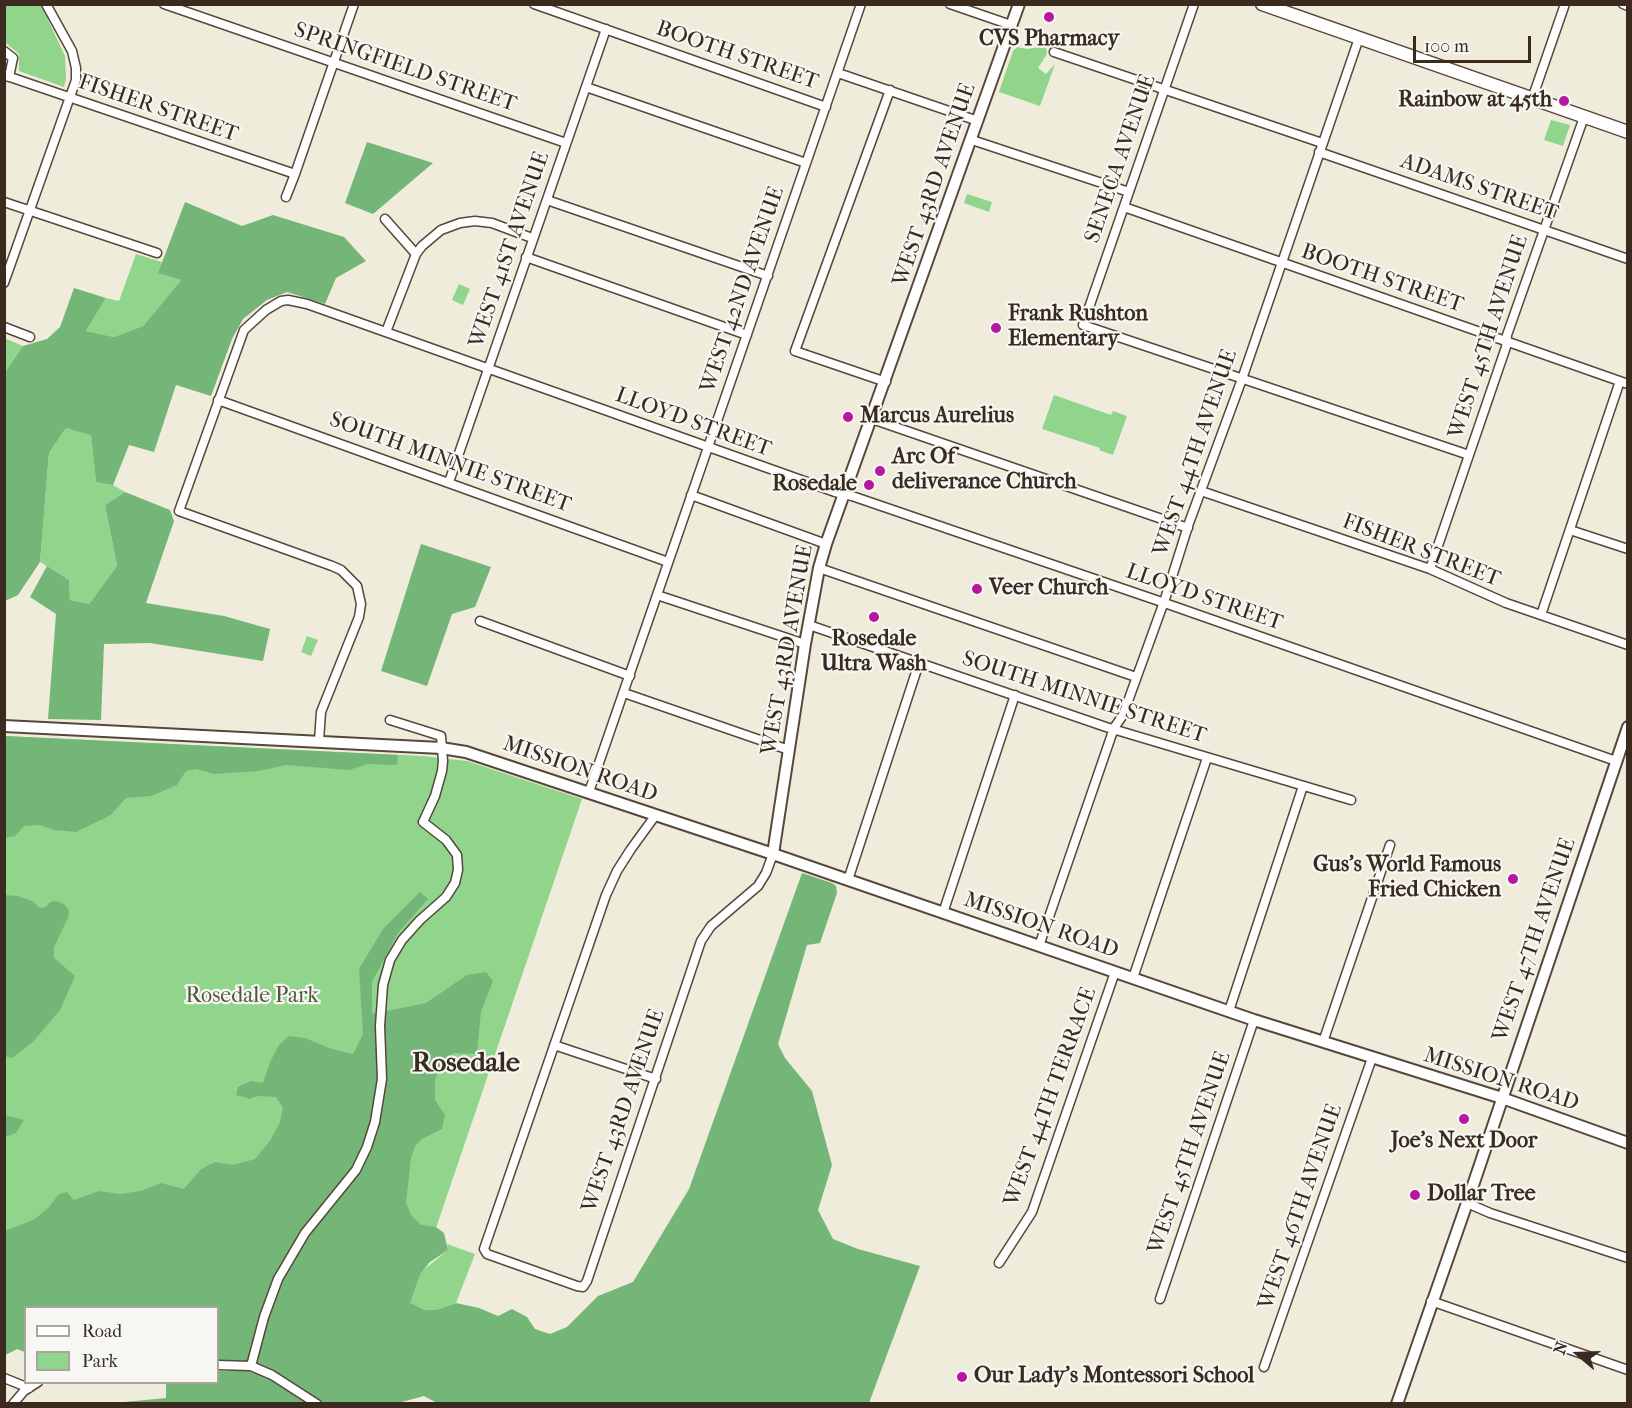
<!DOCTYPE html>
<html>
<head>
<meta charset="utf-8">
<style>
  body { margin:0 }
  #map { position:relative; width:1632px; height:1408px; overflow:hidden; background:#f0ecdb; font-family:"IM FELL French Canon",serif }
  canvas { display:block }
  .frame { position:absolute; inset:0; border:6px solid #3b2a1e; pointer-events:none }
  .legend { position:absolute; left:24px; top:1306px; width:195px; height:78px; box-sizing:border-box; background:#f6f6f2; border:2px solid #aba49d; margin:0; padding:8px 10px; list-style:none; font-size:18px; color:#3b2a1e }
  .legend li { display:flex; align-items:center; gap:12px; height:30px }
  .legend b { width:30px; border:2px solid #aba49d }
  .north { position:absolute; left:1548px; top:1324px; width:60px; height:60px; -webkit-text-stroke:4px #f6f6f2; paint-order:stroke; rotate:289deg; font-size:16px; font-weight:700; line-height:24px; text-align:center; color:#3b2a1e }
  .north::after { content:''; display:block; margin:auto; width:21px; height:27px; background:#3b2a1e; clip-path:polygon(50% 0,100% 100%,50% 72%,0 100%) }
  .scale { position:absolute; left:1413px; top:36px; width:118px; height:27px; box-sizing:border-box; border:3px solid #3b2a1e; border-top:0; padding-left:8px; font-size:18px; line-height:21px; white-space:nowrap; color:#3b2a1e; -webkit-text-stroke:4px #f6f6f2; paint-order:stroke }
</style>
</head>
<body>
<div id="map">
<canvas width="1632" height="1408"></canvas>
<div class="frame"></div>
<ul class="legend">
<li><b style="height:8px;background:#fff"></b>Road</li>
<li><b style="height:16px;background:#91d58d"></b>Park</li>
</ul>
<div class="north">N</div>
<div class="scale">100 m</div>
</div>
<script>
const g = document.querySelector('canvas').getContext('2d');
g.lineJoin = 'round';
function fill(path, color) { g.fillStyle = color; g.fill(path, 'evenodd'); }
const toPath = rows => new Path2D(rows.map(r => 'M' + r).join(''));
function strokePath(path, color, width, dash) { g.strokeStyle = color; g.lineWidth = width; g.lineCap = dash ? 'butt' : 'round'; g.setLineDash(dash || []); g.stroke(path); }
function write(font, color, halo, rows, align = 'center') {
  g.font = font + ' "IM FELL French Canon",serif'; g.lineWidth = 4.5; g.setLineDash([]); g.textBaseline = 'middle'; g.strokeStyle = halo; g.fillStyle = color; for (const [text, x, y, turn = 0] of rows) {
    g.save(); g.translate(x, y); g.rotate((+turn || 0) * Math.PI / 180); g.textAlign = isNaN(turn) ? turn : align; if (halo) g.strokeText(text, 0, 0); g.fillText(text, 0, 0); g.restore();
  }
}
fill(toPath([
  [4,5,41,5,65,56,66,78,64,87,19,71,19,54,7,44,5,44],
  [1053,45,1046,48,1047,54,1038,68,1046,74,1055,64,1040,106,999,92,1013,51,1017,47,1027,49],
  [1551,120,1570,125,1563,146,1544,140],
  [967,194,992,202,989,212,964,203],
  [136,254,162,262,159,273,181,280,143,326,114,337,86,331,106,298,119,301],
  [459,284,470,289,463,305,452,300],
  [4,338,23,346,5,372,4,372],
  [1054,395,1111,415,1113,411,1127,416,1113,455,1099,450,1100,448,1042,429],
  [66,428,91,434,96,481,113,485,125,492,105,505,117,566,89,604,70,600,69,580,40,562,49,453],
  [307,636,318,640,311,656,301,652],
  [4,736,423,756,467,761,582,799,421,1272,448,1250,447,1244,475,1254,456,1303,436,1310,425,1310,411,1304,218,1308,26,1308,25,1352,17,1349,5,1355]
]), '#91d58d');
fill(toPath([
  [367,142,433,163,373,214,345,203],
  [185,202,242,226,273,215,344,237,366,261,336,278,325,304,287,292,267,300,243,319,232,339,211,396,176,385,154,452,129,445,113,485,96,482,91,435,66,428,49,453,40,562,18,595,5,601,5,372,23,346,47,339,60,327,74,288,106,298,86,331,114,337,143,326,181,280,158,273],
  [125,492,170,510,174,521,146,603,224,616,270,629,263,661,150,643,104,644,101,720,48,719,56,614,30,597,47,566,69,580,70,600,89,604,117,566,105,505],
  [421,544,491,567,475,607,452,614,427,686,381,671],
  [4,736,5,736,398,755,397,765,368,764,349,770,286,765,259,771,214,774,197,769,186,771,177,785,151,796,126,798,111,815,76,832,54,830,40,825,24,826,15,836,5,838],
  [802,873,832,883,836,886,837,893,820,943,807,945,778,1044,785,1058,812,1091,832,1165,818,1210,833,1239,858,1249,920,1266,869,1403,439,1404,424,1396,398,1403,317,1403,251,1366,218,1365,218,1308,26,1308,25,1352,17,1349,5,1355,5,1231,35,1219,49,1207,59,1194,67,1192,74,1200,99,1191,120,1194,141,1191,161,1183,184,1189,201,1169,215,1162,233,1165,255,1159,270,1141,280,1122,283,1108,276,1097,257,1096,250,1099,236,1095,238,1087,251,1081,263,1083,270,1062,279,1045,289,1036,305,1038,332,1049,353,1054,363,1034,359,969,383,929,420,892,428,899,398,933,372,982,372,1014,426,1003,467,975,486,972,493,981,481,1012,477,1054,454,1053,442,1062,435,1080,435,1100,445,1115,442,1129,422,1139,415,1146,411,1158,406,1203,411,1215,421,1225,436,1227,444,1233,448,1250,430,1262,420,1274,410,1303,425,1310,436,1310,456,1303,479,1308,498,1316,512,1309,527,1317,535,1329,550,1334,567,1327,598,1296,633,1282,689,1189],
  [5,895,18,896,32,901,40,908,46,907,50,902,56,901,64,904,69,910,68,918,54,947,54,958,75,976,60,1010,33,1042,12,1058,4,1056],
  [5,1115,24,1120,16,1133,5,1137],
  [218,1371,250,1371,266,1377,307,1403,113,1403,166,1398,166,1383,218,1382]
]), '#74b678');
const street = toPath([
  [164,4,566,143],
  [534,4,826,107],
  [950,4,1011,25],
  [1194,4,1083,325,1469,455],
  [1623,4,1628,6],
  [4,51,13,58,9,77],
  [1054,52,1322,143],
  [838,73,978,121],
  [4,75,295,174],
  [586,87,806,163],
  [1532,99,1565,4],
  [972,140,1129,192],
  [1319,152,1628,259],
  [286,197,295,174,354,4],
  [547,200,768,276],
  [4,202,157,253],
  [1124,207,1628,384],
  [385,219,416,254],
  [526,257,747,335],
  [4,283,76,80,76,68,72,51,46,4],
  [4,327,30,337],
  [386,332,416,254,422,246,441,230,460,223,475,221,492,223,532,238],
  [886,382,795,351,890,90],
  [218,400,668,562],
  [872,419,1188,528],
  [449,482,606,29],
  [1201,491,1430,569,1506,603,1628,645],
  [691,495,826,544],
  [1570,530,1628,549],
  [819,568,1136,677],
  [1430,569,1506,347,1507,335,1584,117],
  [657,595,805,644],
  [1541,615,1620,381],
  [480,621,630,676],
  [809,625,1106,727,1351,800],
  [624,693,789,750],
  [319,741,321,712,359,617,361,604,357,586,341,570,332,566,179,511,244,330,266,310,281,301,288,300,307,304,835,492,852,496,1156,600,1616,761],
  [589,792,861,4],
  [655,816,631,849,617,871,606,895,484,1249,487,1254,577,1286,583,1287,587,1281,701,941,711,926,758,886,766,873,773,854],
  [848,880,919,663],
  [943,913,1015,695],
  [1039,946,1114,728,1123,715,1165,599,1189,523,1242,379,1359,38],
  [1133,978,1207,758],
  [1229,1011,1303,786],
  [1323,1042,1390,845],
  [554,1045,656,1079],
  [1467,1203,1490,1213,1628,1258],
  [999,1263,1032,1212,1115,972],
  [1160,1299,1254,1020],
  [1431,1301,1628,1370],
  [218,1365,251,1366,272,1375,317,1404],
  [251,1366,264,1317,278,1279,305,1233,356,1170,367,1147,375,1122,382,1079,380,1026,383,985,390,960,402,940,420,920,446,897,455,883,458,870,457,855,446,840,423,822,435,796,442,771,443,761,441,736,390,720],
  [1264,1367,1372,1058],
  [4,1378,29,1388],
  [13,1404,24,1391,38,1382]
]);
const secondary = toPath([
  [4,726,441,748,466,752,773,854,1254,1020,1502,1098,1628,1143],
  [773,854,805,644,819,568,826,544,1019,4],
  [1397,1404,1467,1203,1628,727]
]);
const primary = toPath([
  [1262,4,1628,132]
]);
strokePath(street, '#56473a', 11);
strokePath(secondary, '#56473a', 14);
strokePath(primary, '#56473a', 15);
strokePath(street, '#fff', 8);
strokePath(secondary, '#fff', 10);
strokePath(primary, '#fff', 12);
for (const [x, y, r, color] of [
  [1049,17,6,"#b5179e"],
  [1564,101,6,"#b5179e"],
  [996,328,6,"#b5179e"],
  [848,417,6,"#b5179e"],
  [880,471,6,"#b5179e"],
  [869,485,6,"#b5179e"],
  [977,589,6,"#b5179e"],
  [874,617,6,"#b5179e"],
  [1513,879,6,"#b5179e"],
  [1464,1119,6,"#b5179e"],
  [1415,1195,6,"#b5179e"],
  [962,1377,6,"#b5179e"]
]) { const dot = new Path2D(); dot.arc(x, y, r, 0, 2 * Math.PI); g.fillStyle = color; g.fill(dot); strokePath(dot, '#f6f6f2', 2); }
write('bold 22px', '#3b2a1e', '#f6f6f2', [
  ["CVS Pharmacy",1049,40,"center"],
  ["Rainbow at 45th",1552,101,"right"],
  ["Frank Rushton",1008,315],
  ["Elementary",1008,340],
  ["Marcus Aurelius",860,417],
  ["Arc Of",892,458],
  ["deliverance Church",892,483],
  ["Rosedale",857,485,"right"],
  ["Veer Church",989,589],
  ["Rosedale",874,640,"center"],
  ["Ultra Wash",874,665,"center"],
  ["Gus's World Famous",1501,866,"right"],
  ["Fried Chicken",1501,891,"right"],
  ["Joe's Next Door",1464,1142,"center"],
  ["Dollar Tree",1427,1195],
  ["Our Lady's Montessori School",974,1377]
], 'left');
write('22px', '#3b2a1e', '#f6f6f2', [
  ["BOOTH STREET",737,56,19],
  ["SPRINGFIELD STREET",405,68,19],
  ["FISHER STREET",158,109,19],
  ["SENECA AVENUE",1121,159,-71],
  ["WEST 43RD AVENUE",935,185,-71],
  ["ADAMS STREET",1479,188,19],
  ["WEST 41ST AVENUE",510,250,-71],
  ["BOOTH STREET",1382,279,19],
  ["WEST 42ND AVENUE",743,290,-71],
  ["WEST 45TH AVENUE",1489,337,-72],
  ["LLOYD STREET",693,423,20],
  ["WEST 44TH AVENUE",1196,453,-71],
  ["SOUTH MINNIE STREET",450,463,20],
  ["FISHER STREET",1421,551,21],
  ["LLOYD STREET",1204,598,19],
  ["WEST 43RD AVENUE",788,650,-80],
  ["SOUTH MINNIE STREET",1084,698,18],
  ["MISSION ROAD",580,770,19],
  ["MISSION ROAD",1041,926,19],
  ["WEST 47TH AVENUE",1535,940,-71],
  ["MISSION ROAD",1501,1080,18],
  ["WEST 44TH TERRACE",1051,1097,-70],
  ["WEST 43RD AVENUE",624,1111,-71],
  ["WEST 45TH AVENUE",1190,1153,-71],
  ["WEST 46TH AVENUE",1301,1207,-71]
]);
write('22px', '#50553a', '#f6f6f2', [
  ["Rosedale Park",252,997]
]);
write('bold 28px', '#3b2a1e', '#f6f6f2', [
  ["Rosedale",466,1064]
]);
</script>
</body>
</html>
